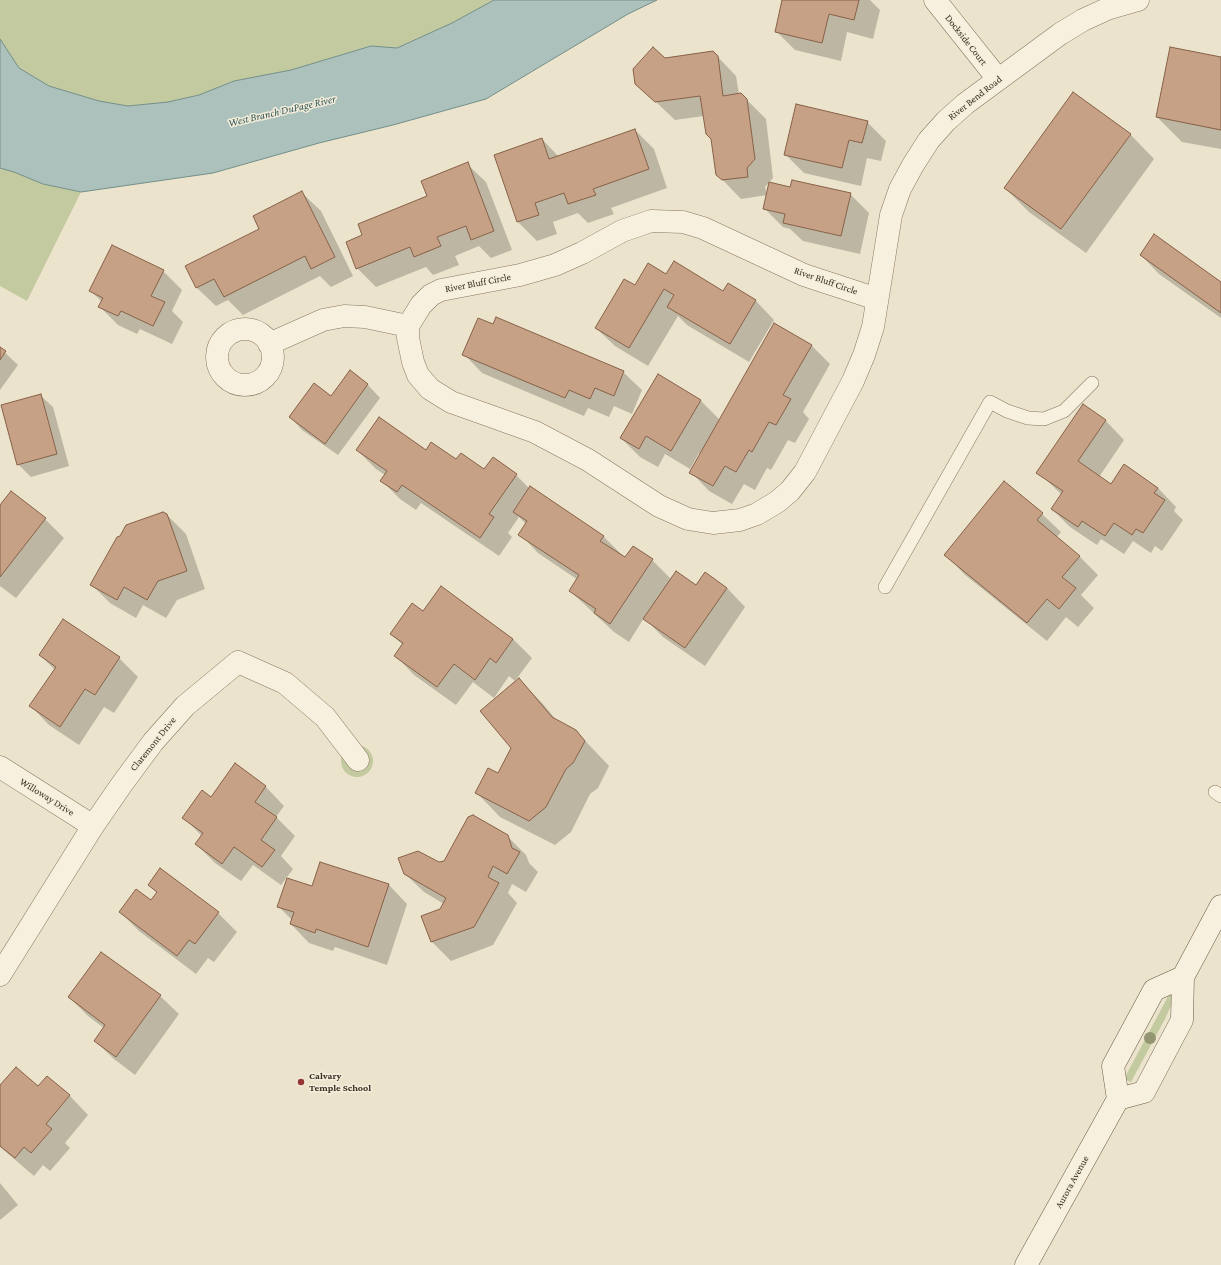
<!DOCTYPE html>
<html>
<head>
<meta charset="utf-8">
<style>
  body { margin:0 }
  canvas { display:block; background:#ece3cc }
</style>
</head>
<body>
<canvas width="1221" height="1265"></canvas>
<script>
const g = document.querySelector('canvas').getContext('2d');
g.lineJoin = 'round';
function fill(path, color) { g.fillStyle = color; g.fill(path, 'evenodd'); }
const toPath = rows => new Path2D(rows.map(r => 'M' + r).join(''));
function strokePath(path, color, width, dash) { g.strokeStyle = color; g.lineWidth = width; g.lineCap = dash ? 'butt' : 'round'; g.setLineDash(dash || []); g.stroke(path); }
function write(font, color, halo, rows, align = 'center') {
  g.font = font + ' "Crimson Pro",serif'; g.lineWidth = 3; g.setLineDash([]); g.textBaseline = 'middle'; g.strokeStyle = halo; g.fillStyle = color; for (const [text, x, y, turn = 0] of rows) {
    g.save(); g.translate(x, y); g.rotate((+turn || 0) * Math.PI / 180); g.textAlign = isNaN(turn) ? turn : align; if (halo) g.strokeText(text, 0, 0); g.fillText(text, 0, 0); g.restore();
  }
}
fill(toPath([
  [0,0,494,0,452,23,397,48,371,46,291,70,234,81,199,95,168,102,128,106,99,101,49,86,19,68,0,39],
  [0,168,14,172,43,184,81,192,27,301,0,286],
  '341 761a16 16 0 1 1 32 0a16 16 0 1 1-32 0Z',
  [1173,987,1178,990,1165,1019,1131,1082,1124,1079]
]), '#c4caa0');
const water = toPath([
  [494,0,657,0,628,14,486,99,393,125,319,143,213,173,81,192,43,184,14,172,0,168,0,39,19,68,49,86,99,101,128,106,168,102,199,95,234,81,291,70,371,46,397,48,452,23,494,0]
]);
fill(water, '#acc1bb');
strokePath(water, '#728f89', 1);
fill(toPath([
  [783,0,870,0,880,10,873,39,847,32,841,61,795,50,776,31],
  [717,56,736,76,739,95,747,100,766,119,773,178,765,187,767,195,741,199,717,174,712,140,704,116,675,120,636,83,664,59],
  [1221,58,1221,149,1182,142,1157,117],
  [867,122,886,141,881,161,867,158,861,186,804,173,785,154],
  [635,130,654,149,667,188,611,208,614,214,588,223,578,213,553,222,557,234,537,241,518,222,495,156,542,139,559,157],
  [1130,134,1154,159,1086,253,1029,212,1005,188],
  [467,164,486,182,512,250,491,258,479,246,455,256,459,265,433,275,426,267,376,287,357,268,363,236,428,197],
  [302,193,321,211,353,276,331,287,320,276,243,315,228,300,216,306,197,288,186,267,261,229],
  [850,194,869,213,860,254,803,241,790,229,783,227,764,208],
  [1141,255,1221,284,1221,318,1159,274],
  [163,271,182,290,172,311,183,322,172,344,140,329,137,334,118,325,99,306,102,302,91,291],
  [667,275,724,292,728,285,756,301,774,320,749,362,687,325,678,316,648,366,615,346,596,328],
  [811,345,830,364,803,412,809,419,795,443,788,440,771,470,767,468,755,490,744,484,732,504,709,491,691,472,701,454,699,453,690,469,665,454,658,467,640,457,621,438,658,376,701,401,720,420],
  [0,348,18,365,0,390],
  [464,354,623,372,642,390,632,414,614,406,609,417,588,408,584,416,482,373],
  [350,372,368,385,380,398,338,455,302,430,290,417,331,398],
  [40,395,53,407,69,466,31,477,18,464],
  [1083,406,1106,421,1124,440,1099,477,1111,485,1125,466,1158,488,1176,507,1174,511,1183,520,1162,551,1155,546,1151,553,1133,541,1124,554,1101,539,1097,545,1070,527,1052,509,1062,495,1038,472],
  [357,450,426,451,485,471,516,475,530,489,603,536,622,555,621,556,625,559,652,560,671,579,696,587,727,588,745,607,705,666,663,637,644,618,629,642,614,632,570,591,578,580,538,553,520,534,526,524,519,517,508,533,512,537,499,556,421,503,416,510,400,499,382,481,385,475,376,469],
  [0,506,45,519,64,538,16,598,0,586],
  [1042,514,1061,532,1056,538,1079,556,1098,575,1081,595,1094,608,1078,627,1066,617,1047,641,964,574,946,555],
  [167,515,186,534,205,589,177,600,166,618,143,605,136,618,110,603,91,584],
  [441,588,513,639,532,658,515,681,509,676,494,698,473,682,456,705,414,675,396,656,403,645,391,634,423,613],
  [64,621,119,658,138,677,114,713,104,707,79,745,49,725,31,706,55,670,40,655],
  [519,679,543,704,558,722,575,730,609,766,598,788,590,794,571,832,555,845,500,817,476,792,498,774,512,748],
  [235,765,266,787,284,806,276,817,295,836,281,856,293,869,281,885,253,865,241,881,215,863,196,844,202,836,184,818,211,798],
  [507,836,526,855,529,863,538,872,526,892,512,884,508,893,517,903,493,945,451,961,432,942,423,916,441,910,444,904,424,892,404,873,439,864],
  [149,885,218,913,237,932,214,962,208,958,196,974,139,931,120,912,151,901,157,893],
  [389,885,407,904,387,965,335,947,333,951,309,943,291,924,292,920,278,906,313,887],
  [160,996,179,1014,135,1075,114,1059,95,1041,104,1028,88,1016,69,997],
  [47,1077,70,1096,88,1115,65,1143,70,1148,50,1171,43,1165,34,1176,0,1147,0,1087,38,1088],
  [0,1183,18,1205,0,1220]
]), '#0003');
const building = toPath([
  [782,0,859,0,854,20,829,14,822,43,775,32,782,0],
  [653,47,665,58,713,51,718,56,723,96,741,93,747,99,755,159,747,168,748,177,722,180,716,175,711,139,706,134,700,96,655,102,635,84,633,69,653,47],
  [1170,47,1221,57,1221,130,1156,117,1170,47],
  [1073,92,1131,134,1061,229,1004,188,1073,92],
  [796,104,868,121,862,143,849,140,842,168,784,155,796,104],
  [635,129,649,169,593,189,596,195,568,204,564,193,535,203,539,215,517,222,494,155,542,138,549,159,635,129],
  [468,162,494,231,471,240,466,226,437,237,441,246,414,257,410,247,356,269,346,242,362,235,358,224,427,196,421,181,468,162],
  [792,180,851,193,841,236,783,223,785,214,763,209,769,182,790,187,792,180],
  [302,191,335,257,311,269,305,256,224,297,214,279,196,288,185,266,259,229,253,216,302,191],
  [1154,234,1221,282,1221,313,1140,255,1154,234],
  [112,245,164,270,151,296,165,302,153,326,121,311,118,316,98,307,103,298,89,291,112,245],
  [674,261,723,291,728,283,756,300,730,344,667,307,674,295,664,289,629,348,595,328,624,279,635,285,648,263,666,274,674,261],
  [496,317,624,371,614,396,595,388,590,399,569,390,565,398,462,355,478,318,493,324,496,317],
  [774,323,812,345,783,395,791,399,776,425,769,422,752,452,749,450,736,472,725,466,713,486,689,473,774,323],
  [0,347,6,351,0,360,0,347],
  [350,370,368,384,325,444,289,417,314,383,331,396,350,370],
  [658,374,701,400,671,451,646,436,639,449,620,438,658,374],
  [41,394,57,454,17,465,1,405,41,394],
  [1083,404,1106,420,1078,461,1111,484,1124,464,1158,488,1154,493,1165,500,1143,533,1136,529,1132,535,1114,523,1105,536,1082,521,1078,527,1051,509,1063,491,1036,473,1083,404],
  [379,417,426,450,431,442,456,459,461,453,484,469,493,457,517,474,489,514,494,517,480,538,402,485,397,492,380,481,387,471,356,450,379,417],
  [1004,481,1043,513,1037,520,1080,556,1062,577,1076,588,1059,609,1047,599,1027,623,944,555,1004,481],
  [530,486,604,536,600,541,625,557,633,546,653,559,610,624,594,613,596,609,569,591,579,575,518,535,527,521,513,512,530,486],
  [11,491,46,518,0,577,0,505,11,491],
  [163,512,167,514,187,571,158,581,147,600,124,587,117,600,90,585,117,537,120,536,126,525,163,512],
  [676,571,696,585,705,572,727,588,685,648,643,619,676,571],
  [441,586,513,639,496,663,490,658,475,680,454,664,437,687,394,656,403,643,390,634,412,603,423,611,441,586],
  [63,619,120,657,95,695,85,689,60,727,29,706,56,667,39,655,63,619],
  [519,678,552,717,576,730,585,741,573,763,566,769,546,807,529,821,475,793,488,768,498,773,511,748,480,711,519,678],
  [235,763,266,786,255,802,277,817,261,840,275,850,262,867,234,847,222,864,195,844,203,833,182,818,202,790,211,797,235,763],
  [473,815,508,835,512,848,520,852,507,874,493,866,488,877,499,883,474,927,431,942,421,916,440,909,446,898,404,874,398,858,418,851,439,862,444,861,468,817,473,815],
  [320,862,389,884,368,947,316,929,315,933,290,924,294,912,277,907,287,878,312,886,320,862],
  [160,868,219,912,195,944,189,940,177,956,119,912,136,889,151,900,157,892,148,885,160,868],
  [101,952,161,995,116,1057,94,1041,105,1025,68,997,101,952],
  [16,1067,38,1086,47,1076,70,1095,46,1124,52,1129,31,1153,24,1147,15,1158,0,1146,0,1085,16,1067]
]);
fill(building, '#c7a185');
strokePath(building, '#866148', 1);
const service = toPath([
  [885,587,990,402,1007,411,1028,418,1044,419,1064,411,1092,383],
  [1215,792,1221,796]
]);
const minor = toPath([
  [935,0,998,79],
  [877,299,804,275,703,228,683,222,651,221,622,231,582,253,555,265,520,275,441,290,431,295,421,305,408,326,408,338,413,362,418,375,430,389,451,402,535,432,588,460,659,506,688,519,713,523,740,520,757,514,777,502,790,491,805,472,853,381,864,355,873,327,891,215,900,189,913,165,929,140,946,121,965,104,1060,34,1083,20,1107,9,1138,0],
  '217 357a28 28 0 1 1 56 0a28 28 0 1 1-56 0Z',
  [269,344,323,320,344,316,365,317,408,326],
  [0,767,93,826],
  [0,975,93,826,122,784,153,742,185,706,238,662,285,683,325,717,358,760]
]);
const secondary = toPath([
  [1118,1099,1144,1092,1182,1020,1183,977,1221,906],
  [1026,1265,1118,1099,1113,1066,1154,990,1183,977]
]);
strokePath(service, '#887661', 14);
strokePath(minor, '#887661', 23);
strokePath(secondary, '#6a5844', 23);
strokePath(service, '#f7f0df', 13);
strokePath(minor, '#f7f0df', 22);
strokePath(secondary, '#f7f0df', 22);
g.fillStyle = '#939573';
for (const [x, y] of [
  [1150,1038]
]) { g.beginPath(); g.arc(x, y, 6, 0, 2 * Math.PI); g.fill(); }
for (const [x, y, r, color] of [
  [301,1082,4,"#933635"]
]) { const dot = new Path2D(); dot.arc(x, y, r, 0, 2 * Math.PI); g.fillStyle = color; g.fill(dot); strokePath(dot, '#f4eddb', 1.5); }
write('10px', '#3a2e23', '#f4eddb', [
  ["Dockside Court",966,40,52],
  ["River Bend Road",975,98,-38],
  ["River Bluff Circle",826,281,19],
  ["River Bluff Circle",478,283,-11],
  ["Claremont Drive",153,744,-51],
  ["Willoway Drive",47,797,32],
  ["Aurora Avenue",1072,1182,-61]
]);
write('bold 10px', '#3a2e23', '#f4eddb', [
  ["Calvary",309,1076],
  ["Temple School",309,1088]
], 'left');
write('italic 11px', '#335857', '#f4eddb', [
  ["West Branch DuPage River",282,111,-13]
]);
</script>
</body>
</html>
